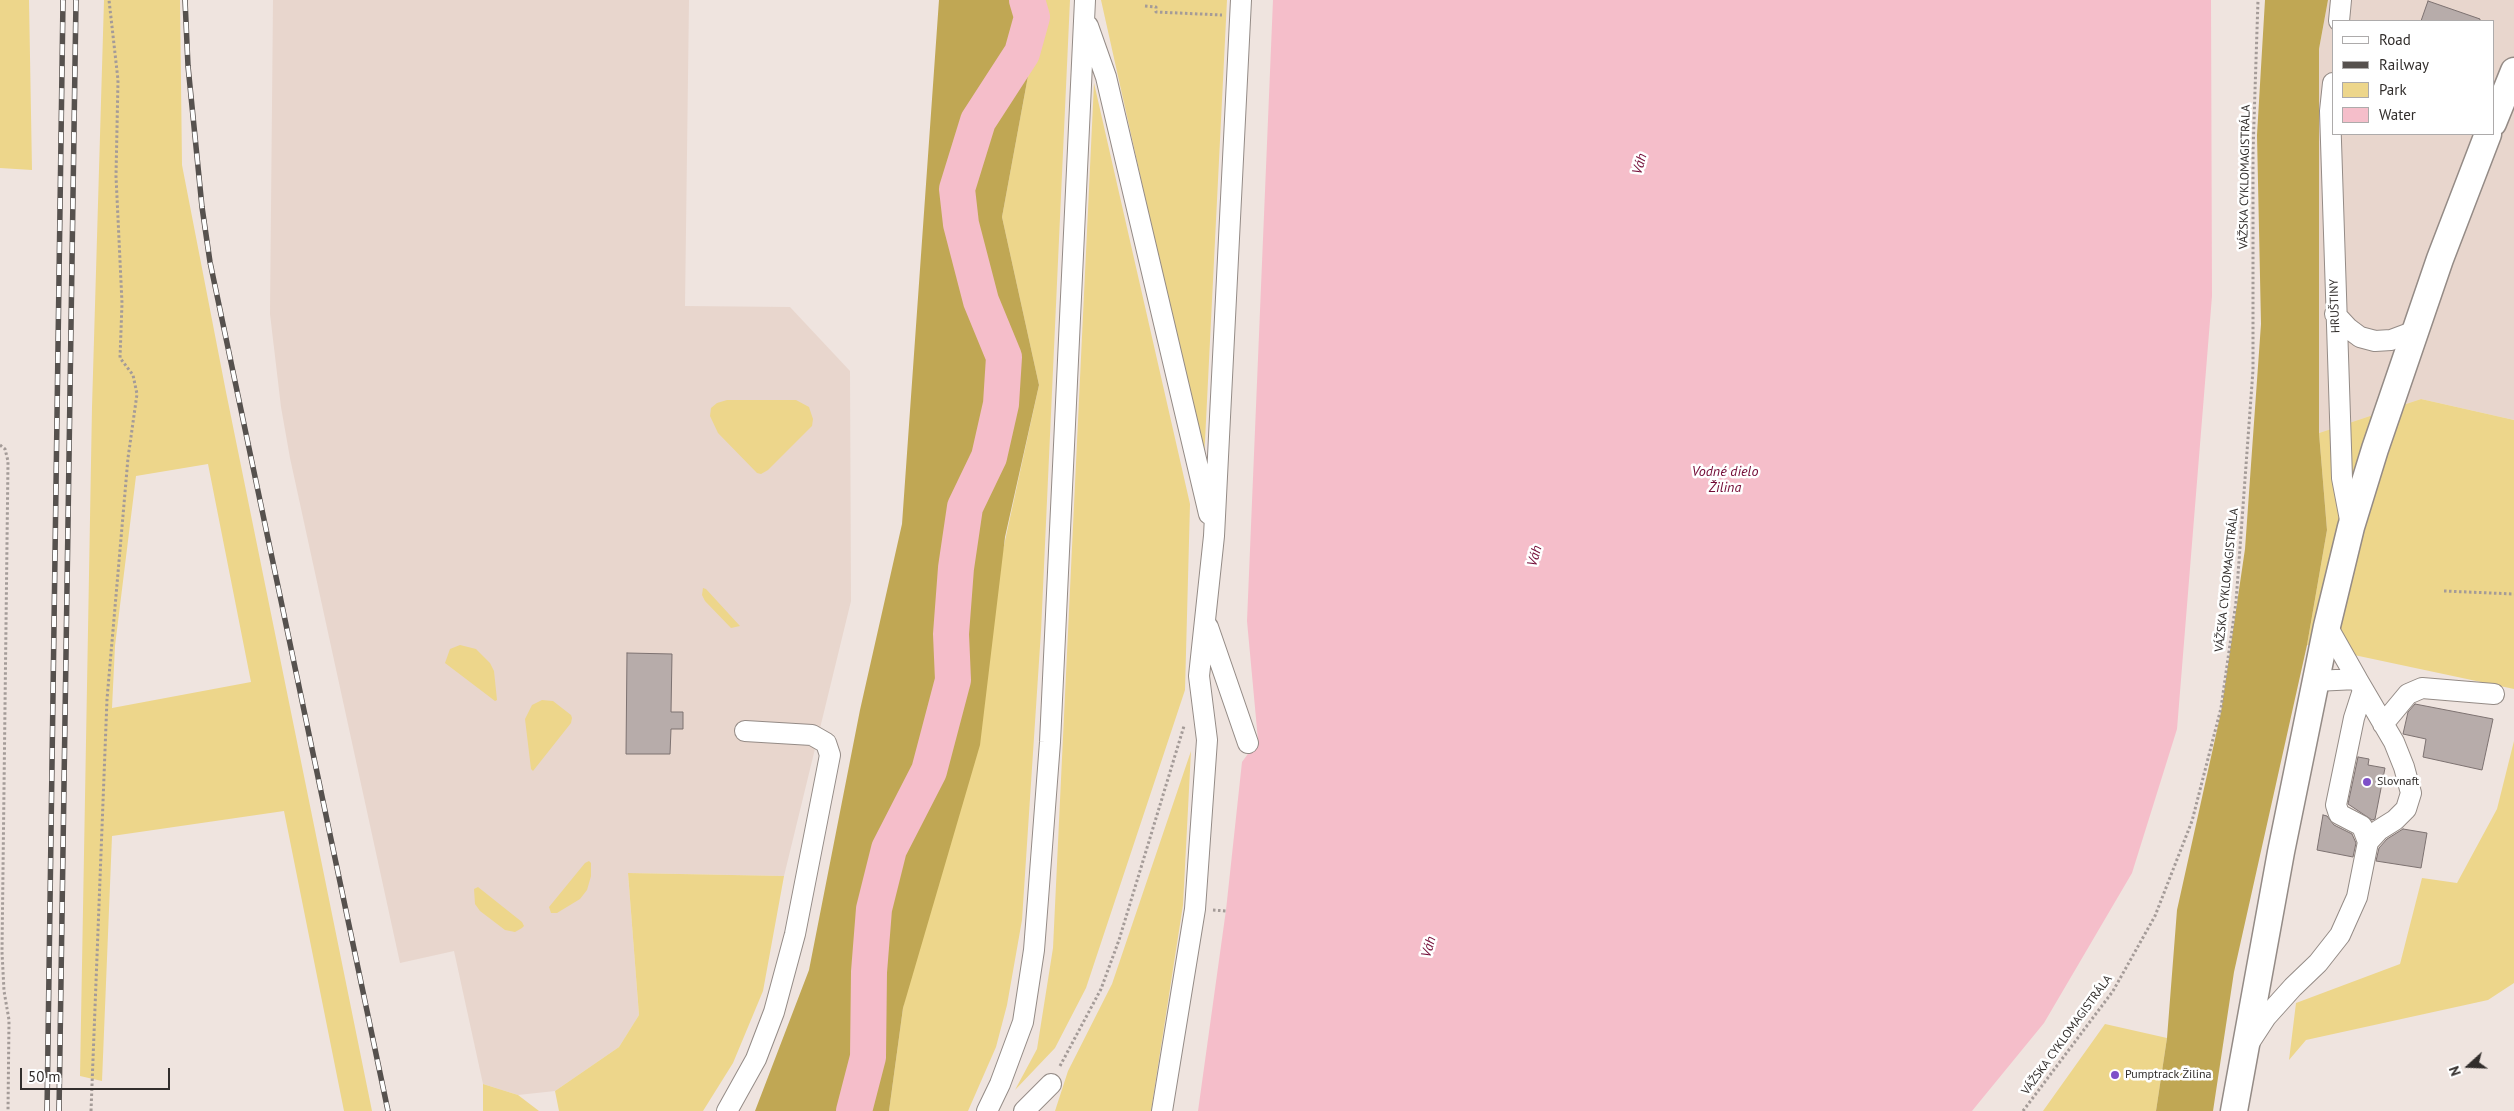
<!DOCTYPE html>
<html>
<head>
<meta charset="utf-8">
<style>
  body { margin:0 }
  #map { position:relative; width:2514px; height:1111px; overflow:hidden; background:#efe4df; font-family:"PT Sans",sans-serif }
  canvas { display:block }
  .legend { position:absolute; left:2332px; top:20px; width:162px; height:115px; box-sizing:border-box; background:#fff; border:1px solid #adabab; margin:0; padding:6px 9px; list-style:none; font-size:15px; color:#322e2c }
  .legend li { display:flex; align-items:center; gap:10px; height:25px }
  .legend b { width:25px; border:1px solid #adabab }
  .north { position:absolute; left:2444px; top:1041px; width:50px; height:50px; -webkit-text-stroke:4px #fff; paint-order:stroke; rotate:250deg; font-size:14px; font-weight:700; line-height:20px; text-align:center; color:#322e2c }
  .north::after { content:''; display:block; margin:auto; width:18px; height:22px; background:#322e2c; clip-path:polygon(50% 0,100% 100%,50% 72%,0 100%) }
  .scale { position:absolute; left:20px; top:1068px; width:150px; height:22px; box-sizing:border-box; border:2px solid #322e2c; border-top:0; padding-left:6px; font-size:15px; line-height:18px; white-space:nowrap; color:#322e2c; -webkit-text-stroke:4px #fff; paint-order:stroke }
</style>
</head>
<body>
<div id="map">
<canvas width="2514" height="1111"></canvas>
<ul class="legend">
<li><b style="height:6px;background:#fff"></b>Road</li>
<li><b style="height:6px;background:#56514e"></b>Railway</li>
<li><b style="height:14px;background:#edd68b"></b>Park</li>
<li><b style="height:14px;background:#f5beca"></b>Water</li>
</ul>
<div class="north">N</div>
<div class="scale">50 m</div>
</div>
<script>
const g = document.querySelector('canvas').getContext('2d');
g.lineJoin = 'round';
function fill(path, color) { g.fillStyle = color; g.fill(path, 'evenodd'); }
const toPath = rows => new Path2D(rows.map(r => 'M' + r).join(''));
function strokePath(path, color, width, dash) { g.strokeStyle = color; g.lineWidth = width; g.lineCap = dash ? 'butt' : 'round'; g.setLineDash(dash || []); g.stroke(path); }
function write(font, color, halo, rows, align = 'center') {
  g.font = font + ' "PT Sans",sans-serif'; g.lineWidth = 5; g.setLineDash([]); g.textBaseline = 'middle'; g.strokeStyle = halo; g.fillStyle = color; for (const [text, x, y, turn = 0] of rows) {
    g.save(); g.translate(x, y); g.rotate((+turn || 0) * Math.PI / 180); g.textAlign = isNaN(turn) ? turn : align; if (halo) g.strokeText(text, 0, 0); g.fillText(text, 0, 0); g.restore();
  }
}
fill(toPath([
  [273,0,689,0,685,306,790,307,850,371,851,601,784,876,628,873,639,1015,619,1047,555,1091,518,1095,483,1084,454,951,400,963,290,458,281,407,270,314],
  [2328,0,2514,0,2514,420,2421,399,2319,433,2319,49],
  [2333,21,2493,21,2493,134,2333,134]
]), '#e8d6cd');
fill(toPath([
  [0,0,29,0,32,170,0,168],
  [104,0,180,0,182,165,226,392,372,1111,344,1111,284,811,112,836,102,1081,80,1076,92,407],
  [208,464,251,682,112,708,115,646,136,476],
  [1042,0,1070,0,1041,631,1022,920,1007,1005,996,1047,968,1111,889,1111,903,1008,1039,385,1002,217],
  [1101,0,1227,0,1204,461],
  [1094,83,1190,504,1185,690,1086,988,1055,1048,1015,1090,1037,1049,1053,948],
  [2421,399,2514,420,2514,689,2307,645,2327,530,2319,433],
  [727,400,796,400,809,407,813,419,812,426,768,470,761,474,757,473,718,433,710,416,711,408,717,403],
  [703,588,706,589,740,626,731,628,705,601,702,595],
  [460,645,476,649,490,663,494,671,497,700,495,701,445,663,450,649],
  [542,700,553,701,571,715,572,718,571,723,533,771,531,769,525,719,532,705],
  [2514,741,2514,983,2488,1000,2306,1040,2289,1060,2296,1003,2400,964,2422,878,2457,883,2497,809],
  [1191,751,1183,905,1151,1111,1055,1111,1068,1071,1112,984],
  [589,861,591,863,591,876,587,890,580,899,557,913,551,913,549,907,585,863],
  [628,873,784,876,763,991,733,1063,703,1111,559,1111,555,1091,619,1047,639,1015],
  [478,887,522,922,524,926,522,928,515,932,505,930,480,911,475,904,474,889],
  [2105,1024,2167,1038,2156,1111,2043,1111],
  [483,1084,518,1095,539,1111,483,1111]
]), '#edd68b');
fill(toPath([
  [939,0,1042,0,1002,217,1039,385,1005,537,980,745,903,1008,889,1111,755,1111,809,970,860,710,902,524],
  [2265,0,2328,0,2319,49,2319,433,2327,530,2307,645,2234,972,2213,1111,2156,1111,2167,1038,2177,910,2221,712,2245,549,2261,324,2257,135]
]), '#c0a754');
fill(toPath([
  [1273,0,2211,0,2212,296,2177,729,2132,873,2044,1023,1972,1111,1198,1111,1226,910,1242,762,1258,740,1247,621]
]), '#f5beca');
strokePath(toPath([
  [854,1111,868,1057,869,972,874,909,889,849,929,771,953,680,951,634,956,568,965,507,989,457,1001,404,1004,357,981,301,961,224,957,189,978,121,1022,53,1032,17,1027,0]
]), '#f5beca', 36);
const building = toPath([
  [2428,1,2480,19,2480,21,2421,21,2428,1],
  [627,653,672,654,671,712,683,712,683,729,671,729,670,754,626,754,627,653],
  [2415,704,2493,719,2482,770,2423,757,2426,739,2403,734,2408,712,2415,704],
  [2358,757,2369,759,2368,765,2385,768,2375,819,2372,820,2348,804,2358,757],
  [2323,815,2327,816,2334,825,2352,834,2356,843,2353,857,2317,850,2323,815],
  [2403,829,2427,833,2421,868,2376,861,2379,848,2387,839,2403,829]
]);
fill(building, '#b7acaa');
strokePath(building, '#7d7271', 1);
const minor = toPath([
  [2339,21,2341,0],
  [1088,26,1106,77,1209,514],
  [2333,83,2330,111,2342,478,2351,525],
  [2335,314,2348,328,2360,337,2375,341,2391,340,2415,331],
  [2327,626,2357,679],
  [1208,627,1248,743],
  [2315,681,2357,679,2394,742,2404,767,2411,793,2406,809,2395,820,2379,830,2368,842],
  [2383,724,2408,694,2422,688,2494,694],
  [2249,1043,2266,1017,2293,987,2318,963,2340,935,2357,897,2368,842,2362,826,2339,814,2336,805,2354,718,2363,690],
  [727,1111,756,1059,774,1012,795,934,830,755,826,743,812,735,745,731],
  [987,1111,1000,1084,1023,1022,1034,950,1038,899,1050,742,1085,0],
  [1024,1111,1051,1084],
  [1162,1111,1195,909,1207,740,1199,676,1214,536,1241,0]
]);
const major = toPath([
  [2493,123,2514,71],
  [2234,1111,2281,852,2327,626,2351,527,2375,449,2440,259,2488,134]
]);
strokePath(minor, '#948b86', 22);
strokePath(major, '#948b86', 29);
strokePath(toPath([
  [1145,6,1156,7,1156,12,1222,15],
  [0,445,5,449,8,461,2,952,4,991,9,1020,8,1111],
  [2444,591,2514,594],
  [1213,910,1226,911],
  [1060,1066,1101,989,1119,940,1184,726],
  [91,1111,107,699,128,458,137,394,133,375,120,358,122,303,116,176,118,80,109,0],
  [2023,1111,2113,991,2155,916,2192,821,2221,708,2236,602,2253,370,2253,152,2258,0]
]), '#a49b98', 3, [2.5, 2.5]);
strokePath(minor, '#fff', 20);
strokePath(major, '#fff', 26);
const rail = toPath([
  [185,0,188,66,202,207,210,262,388,1111],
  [47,1111,63,0],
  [59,1111,76,0]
]);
strokePath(rail, '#56514e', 5.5);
strokePath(rail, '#fff', 4, [11]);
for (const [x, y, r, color] of [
  [2367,782,5,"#7e50c8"],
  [2115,1075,5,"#7e50c8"]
]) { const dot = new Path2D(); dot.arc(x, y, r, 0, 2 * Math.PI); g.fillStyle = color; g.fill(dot); strokePath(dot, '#fff', 2); }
write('12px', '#322e2c', '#fff', [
  ["VÁŽSKA CYKLOMAGISTRÁLA",2245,177,-89],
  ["HRUŠTINY",2335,306,-92],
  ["VÁŽSKA CYKLOMAGISTRÁLA",2227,580,-84],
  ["VÁŽSKA CYKLOMAGISTRÁLA",2067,1035,-54]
]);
write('12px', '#322e2c', '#fff', [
  ["Slovnaft",2377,782],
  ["Pumptrack Žilina",2125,1075]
], 'left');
write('italic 14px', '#720a35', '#fff', [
  ["Váh",1640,164,-75],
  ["Vodné dielo",1725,472],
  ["Žilina",1725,488],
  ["Váh",1535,556,-75],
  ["Váh",1429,947,-75]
]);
</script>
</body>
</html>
